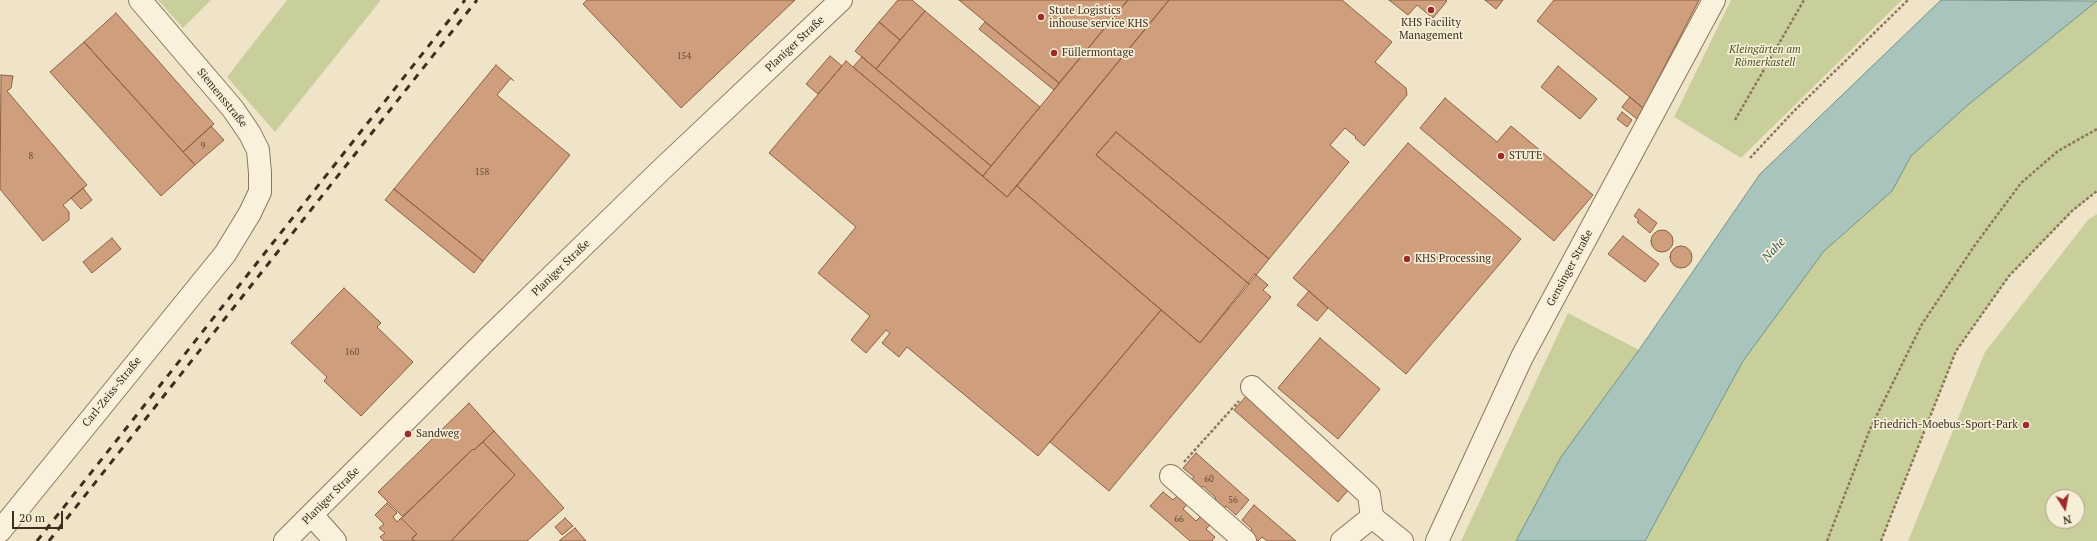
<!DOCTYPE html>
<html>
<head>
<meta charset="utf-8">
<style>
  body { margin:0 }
  #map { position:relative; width:2097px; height:541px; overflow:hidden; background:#f0e4c8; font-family:"PT Serif",serif }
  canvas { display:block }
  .north { position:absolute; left:2045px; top:489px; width:40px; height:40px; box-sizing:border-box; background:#f7eed8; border:1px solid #ada18e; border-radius:50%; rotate:169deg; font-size:11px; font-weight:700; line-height:16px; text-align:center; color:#3d2e20 }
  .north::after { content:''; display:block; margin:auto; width:14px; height:18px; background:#9e2a2b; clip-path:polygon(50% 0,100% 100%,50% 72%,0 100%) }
  .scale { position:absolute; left:12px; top:511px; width:51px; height:18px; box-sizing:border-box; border:2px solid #3d2e20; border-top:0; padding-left:5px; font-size:12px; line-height:14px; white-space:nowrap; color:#3d2e20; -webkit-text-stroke:3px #f7eed8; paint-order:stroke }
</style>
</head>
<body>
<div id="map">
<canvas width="2097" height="541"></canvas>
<div class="north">N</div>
<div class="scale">20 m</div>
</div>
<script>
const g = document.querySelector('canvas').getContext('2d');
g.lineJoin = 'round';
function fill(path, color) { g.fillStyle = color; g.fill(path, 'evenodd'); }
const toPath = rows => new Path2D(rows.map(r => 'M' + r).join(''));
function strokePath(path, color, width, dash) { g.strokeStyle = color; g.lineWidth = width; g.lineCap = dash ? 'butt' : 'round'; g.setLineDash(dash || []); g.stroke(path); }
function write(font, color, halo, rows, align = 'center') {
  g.font = font + ' "PT Serif",serif'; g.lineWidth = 3.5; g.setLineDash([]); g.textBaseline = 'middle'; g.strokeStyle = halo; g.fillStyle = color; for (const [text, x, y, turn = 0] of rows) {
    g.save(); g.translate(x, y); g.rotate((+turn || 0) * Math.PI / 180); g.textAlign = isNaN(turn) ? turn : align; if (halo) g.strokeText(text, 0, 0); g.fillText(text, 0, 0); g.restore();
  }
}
fill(toPath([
  [158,0,211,0,183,28],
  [287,0,381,0,275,132,227,77],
  [1731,0,1902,0,1741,158,1674,117],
  [2097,1,2097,191,2072,212,2009,276,1956,351,1881,541,1645,541,1743,361,1824,251,1892,191,1911,156,1969,104],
  [2097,214,2097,541,1908,541,1985,352,2088,220],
  [2053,497,2077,497,2077,521,2053,521],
  [1568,313,1639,350,1561,457,1516,541,1461,541]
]), '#c9cf9b');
const water = toPath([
  [1941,0,2097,1,1969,104,1911,156,1892,191,1824,251,1743,361,1645,541,1516,541,1561,457,1639,350,1760,174,1941,0]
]);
fill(water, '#a9c4bc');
strokePath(water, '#6f938a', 1);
const building = toPath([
  [587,0,795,0,681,108,583,4,587,0],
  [898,0,912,0,925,11,900,40,879,22,898,0],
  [959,0,1128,0,1059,83,959,0],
  [1128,0,1169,0,1007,197,983,176,1128,0],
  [1169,0,1342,0,1392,42,1375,62,1406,88,1407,95,1364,146,1355,138,1356,137,1345,128,1344,129,1330,145,1349,162,1269,259,1116,132,1096,155,1249,284,1200,343,1017,186,1169,0],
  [1389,0,1445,0,1447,1,1433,18,1417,5,1408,15,1389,0],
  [1485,0,1503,0,1496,9,1485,0],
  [1554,0,1699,0,1643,108,1537,21,1554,0],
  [925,11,1040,107,991,166,876,69,925,11],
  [116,13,214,124,183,152,84,42,116,13],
  [879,22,900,40,876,69,855,51,879,22],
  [985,22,1059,83,1054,90,979,29,985,22],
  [84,42,195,165,161,196,50,72,84,42],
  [830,56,842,66,818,94,806,84,830,56],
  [862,57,991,166,983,176,853,67,862,57],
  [846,61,1007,197,1017,186,1161,310,1038,456,907,347,899,357,882,343,890,333,886,330,866,353,851,340,870,316,818,273,856,227,769,153,846,61],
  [496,65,514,81,511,78,497,95,570,155,483,261,394,189,496,65],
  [1558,66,1597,99,1580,119,1541,87,1558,66],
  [1,75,13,76,11,88,7,91,87,185,63,205,69,212,69,220,43,241,0,189,1,75],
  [1630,97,1643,108,1637,119,1622,107,1630,97],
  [1445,98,1497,142,1511,126,1593,195,1554,241,1420,128,1445,98],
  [1622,112,1632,120,1627,127,1617,119,1622,112],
  [211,126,224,140,195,165,183,152,211,126],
  [1116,132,1269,259,1249,284,1096,155,1116,132],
  [1408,143,1521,239,1406,374,1293,278,1408,143],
  [83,188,92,200,81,209,71,198,83,188],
  [394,189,483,261,474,273,385,200,394,189],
  [1639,209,1657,223,1650,233,1637,222,1639,220,1634,216,1639,209],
  '1651 241a11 11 0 1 1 22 0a11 11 0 1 1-22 0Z',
  [1623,236,1659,264,1645,282,1608,254,1623,236],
  [112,238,121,249,92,273,83,262,112,238],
  '1670 257a11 11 0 1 1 22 0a11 11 0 1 1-22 0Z',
  [1255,274,1268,285,1263,290,1271,297,1109,491,1050,442,1161,310,1200,343,1255,274],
  [344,288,381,323,377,327,413,362,361,416,324,381,327,377,291,343,344,288],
  [1309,291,1328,308,1317,321,1297,305,1309,291],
  [1320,338,1380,389,1338,439,1278,388,1320,338],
  [1248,394,1350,488,1338,502,1234,410,1248,394],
  [469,403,494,431,474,450,473,449,403,517,378,492,469,403],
  [494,431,564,508,527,541,451,541,515,475,483,442,494,431],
  [483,442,515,475,451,541,414,541,412,538,417,534,401,518,473,449,474,450,483,442],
  [1196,453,1249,500,1236,515,1226,506,1221,513,1211,504,1216,498,1203,486,1198,492,1188,484,1194,477,1183,468,1196,453],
  [1163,492,1173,500,1178,495,1188,503,1183,509,1196,521,1202,515,1212,523,1206,529,1215,537,1212,541,1190,541,1150,506,1163,492],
  [387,503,397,513,393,517,397,522,401,518,417,534,412,538,414,541,384,541,380,537,385,533,379,528,384,524,375,515,387,503],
  [1254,505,1296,541,1267,541,1262,537,1258,541,1254,541,1247,535,1252,529,1242,520,1254,505],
  [565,518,573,526,562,535,555,527,565,518],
  [575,528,586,541,559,541,575,528]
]);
fill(building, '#cf9f7d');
strokePath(building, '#8d5f41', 1);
const minor = toPath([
  [1252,387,1369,495,1372,517,1402,541],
  [1171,476,1245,541],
  [312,515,335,541],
  [0,531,225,254,250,213,260,192,260,173,258,150,250,134,233,109,140,0],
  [285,541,475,351,660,171,841,0],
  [1342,541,1372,517],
  [1437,541,1522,357,1714,0]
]);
strokePath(minor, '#8d765c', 24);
strokePath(toPath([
  [1735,120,1804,0],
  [1750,158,1793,112,1908,0],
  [1184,462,1239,401],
  [1827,541,1870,429,1922,324,1975,245,2021,183,2058,151,2097,129],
  [1881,541,1956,351,2009,276,2072,211,2097,191]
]), '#8d765c', 2.5, [3, 2]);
strokePath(minor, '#faf1dc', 22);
strokePath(toPath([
  [37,541,465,0],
  [49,541,477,0]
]), '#3d2e20', 3, [7, 7]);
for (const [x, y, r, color] of [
  [1431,10,4,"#9e2a2b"],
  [1041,17,4,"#9e2a2b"],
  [1054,53,4,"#9e2a2b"],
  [1501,156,4,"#9e2a2b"],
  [1407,259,4,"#9e2a2b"],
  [2026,425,4,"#9e2a2b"],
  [408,434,4,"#9e2a2b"]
]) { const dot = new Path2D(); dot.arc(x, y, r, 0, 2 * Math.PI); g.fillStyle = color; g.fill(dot); strokePath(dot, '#f7eed8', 1.5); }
write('9px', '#624a37', null, [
  ["154",684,56],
  ["9",203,146],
  ["8",31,156],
  ["158",482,172],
  ["160",352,352],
  ["60",1209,479],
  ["56",1233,500],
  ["66",1179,519]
]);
write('11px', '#3d2e20', '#f7eed8', [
  ["Stute Logistics",1049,11],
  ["inhouse service KHS",1049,24],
  ["KHS Facility",1431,23,"center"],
  ["Management",1431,36,"center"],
  ["Füllermontage",1062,53],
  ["STUTE",1509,156],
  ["KHS Processing",1415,259],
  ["Friedrich-Moebus-Sport-Park",2018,425,"right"],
  ["Sandweg",416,434]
], 'left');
write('11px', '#3d2e20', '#f7eed8', [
  ["Planiger Straße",795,44,-43],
  ["Siemensstraße",222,98,51],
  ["Planiger Straße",561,268,-44],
  ["Gensinger Straße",1570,268,-62],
  ["Carl-Zeiss-Straße",112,392,-51],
  ["Planiger Straße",331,496,-45]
]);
write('italic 11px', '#4d5a26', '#f7eed8', [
  ["Kleingärten am",1765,50],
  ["Römerkastell",1765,63]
]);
write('italic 12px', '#2f5d5a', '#f7eed8', [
  ["Nahe",1774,250,-47]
]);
</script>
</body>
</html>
